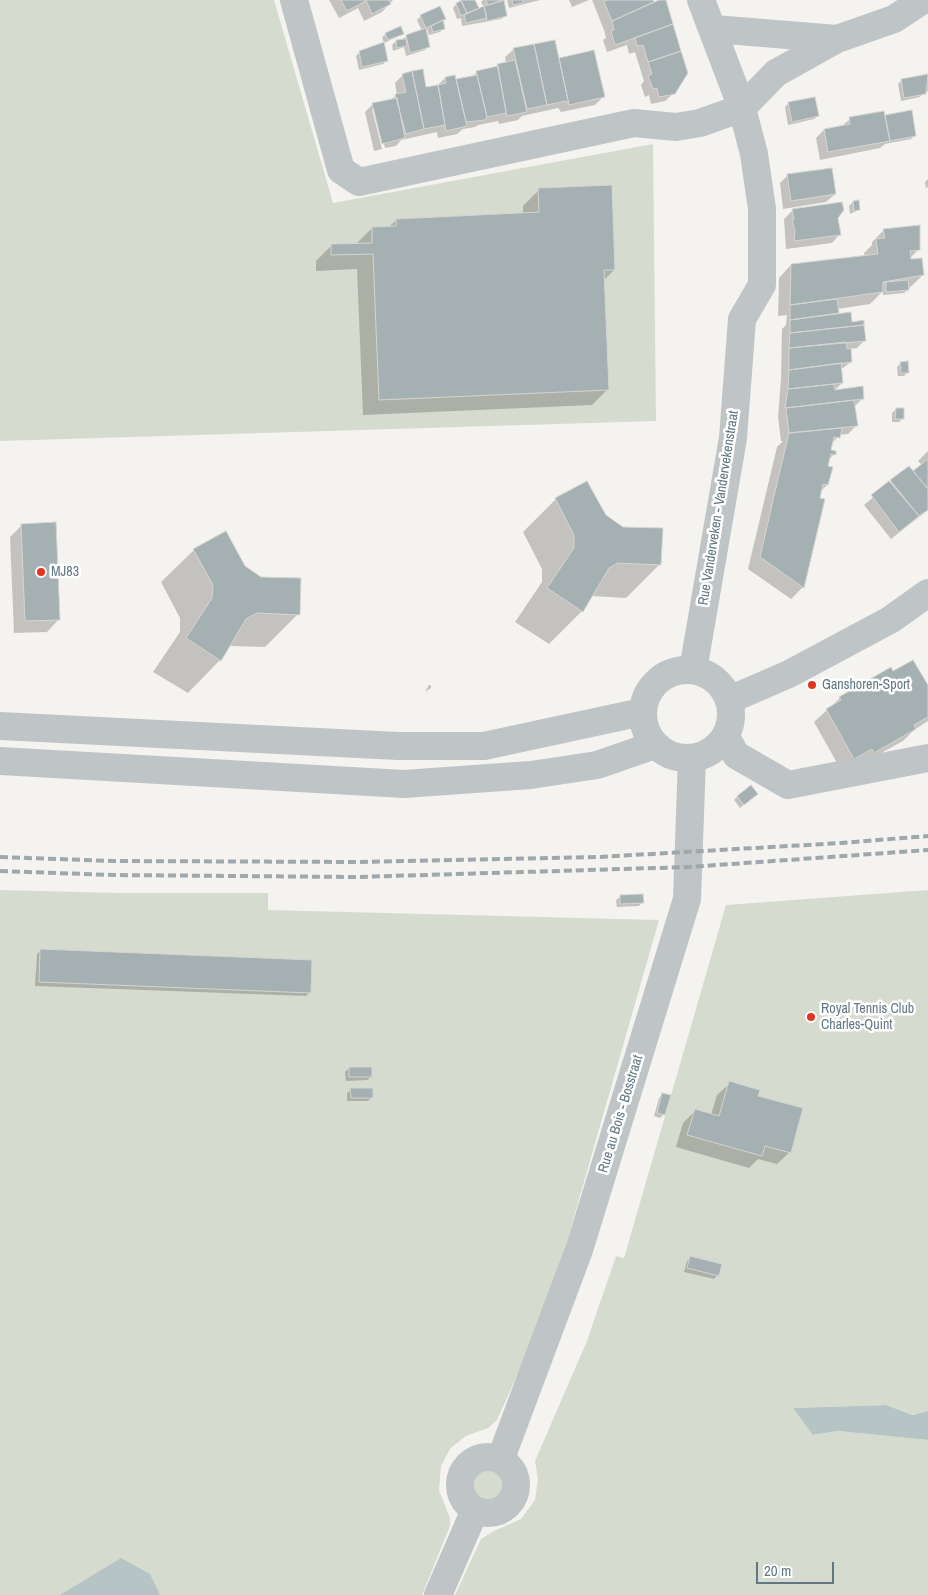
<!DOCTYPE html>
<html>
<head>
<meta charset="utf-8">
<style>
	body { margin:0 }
	#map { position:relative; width:928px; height:1595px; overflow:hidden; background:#f4f3ef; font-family:"Archivo Narrow",sans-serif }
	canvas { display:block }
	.scale { position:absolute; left:756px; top:1562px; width:78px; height:22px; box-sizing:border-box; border:2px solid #627781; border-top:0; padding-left:6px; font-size:15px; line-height:18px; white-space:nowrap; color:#627781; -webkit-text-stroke:4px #fff; paint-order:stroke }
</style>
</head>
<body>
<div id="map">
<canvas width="928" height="1595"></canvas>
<div class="scale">20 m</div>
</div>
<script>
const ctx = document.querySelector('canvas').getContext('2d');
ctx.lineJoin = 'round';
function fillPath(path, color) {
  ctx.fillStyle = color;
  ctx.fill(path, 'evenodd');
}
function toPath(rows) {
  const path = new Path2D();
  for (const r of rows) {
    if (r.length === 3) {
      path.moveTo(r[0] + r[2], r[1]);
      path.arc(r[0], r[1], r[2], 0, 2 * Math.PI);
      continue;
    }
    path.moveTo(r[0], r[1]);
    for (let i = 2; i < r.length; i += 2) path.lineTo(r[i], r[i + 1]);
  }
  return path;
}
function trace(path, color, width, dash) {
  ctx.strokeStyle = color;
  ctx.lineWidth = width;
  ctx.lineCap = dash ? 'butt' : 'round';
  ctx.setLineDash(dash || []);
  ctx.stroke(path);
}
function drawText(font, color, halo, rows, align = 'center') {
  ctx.font = font + ' "Archivo Narrow",sans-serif';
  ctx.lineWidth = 5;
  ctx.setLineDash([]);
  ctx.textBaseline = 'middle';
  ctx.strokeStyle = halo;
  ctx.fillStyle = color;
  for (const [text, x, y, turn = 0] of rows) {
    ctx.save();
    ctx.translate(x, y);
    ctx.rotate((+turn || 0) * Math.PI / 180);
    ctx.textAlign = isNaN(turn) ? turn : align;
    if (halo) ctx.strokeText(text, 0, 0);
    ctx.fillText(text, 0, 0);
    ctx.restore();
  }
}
const green = toPath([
	[0,0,274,0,333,203,653,144,656,421,0,441],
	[0,890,116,893,268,893,268,910,659,920,555,1283,533,1340,497,1420,488,1428,466,1436,457,1443,450,1449,441,1466,439,1490,450,1518,450,1526,422,1595,0,1595],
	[928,890,928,1411,914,1415,886,1405,793,1408,814,1435,838,1431,928,1440,928,1595,455,1595,481,1539,494,1531,521,1519,535,1500,538,1479,535,1461,587,1341,616,1256,624,1258,726,905],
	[489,1483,17]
]);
const water = toPath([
	[886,1405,913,1415,928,1411,928,1440,838,1431,813,1435,793,1408],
	[121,1558,150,1574,160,1595,60,1595]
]);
const shadow = toPath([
	[329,0,393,0,382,12,364,21,358,8,339,18],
	[460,0,474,0,478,10,484,8,481,2,483,0,500,0,505,16,501,19,462,26,461,18,457,19,453,8],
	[507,0,540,0,509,8],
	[569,0,589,0,572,7],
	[592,0,652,0,653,3,665,0,686,73,674,93,665,101,651,104,649,95,645,97,641,85,644,81,635,52,629,54,627,45,607,52,603,40,606,38,604,30],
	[421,16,442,21,444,28,440,32,429,35,427,29,425,30,428,46,425,50,406,56,404,47,393,51,392,45,396,41,422,31,417,20],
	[386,34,403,34,384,43,382,37],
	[514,49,558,60,603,97,595,105,561,112,558,108,522,116,518,120,499,124,498,121,478,125,475,127,463,129,457,134,438,138,437,132,401,140,396,146,385,148,375,109,372,109,382,149,374,151,365,112,373,104,390,100,397,95,395,83,403,75,425,89,437,86,445,78,454,77,455,81,471,78,477,72,506,64,505,57],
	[360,52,387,61,383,64,359,70,356,56],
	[928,76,928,91,924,92,920,97,901,101,898,84,902,80],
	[789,103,818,116,814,119,788,125,785,107],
	[886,117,915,135,911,139,885,144,880,148,820,160,816,138,824,130,842,126,850,119],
	[788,175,835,194,826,202,783,209,780,183],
	[928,179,928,187,926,188,925,182],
	[539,190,614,270,603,281,608,389,592,405,363,415,357,269,316,271,316,261,332,245,356,244,372,228,389,227,396,220,523,214,523,206],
	[853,202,859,210,850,214,849,206],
	[793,210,837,218,840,234,832,243,786,249,784,219],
	[884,230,919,249,910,258,923,275,904,293,883,295,883,291,870,304,837,309,835,315,851,323,865,340,857,348,850,349,851,362,840,370,842,383,833,392,863,398,854,407,857,425,848,434,839,435,831,445,830,451,834,454,828,461,827,485,820,492,818,499,823,500,803,587,791,599,748,569,777,447,783,441,781,441,778,417,781,379,782,329,786,325,787,315,778,316,779,278,791,265,865,257,864,253,872,245,872,242],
	[901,363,908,372,904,376,898,376,897,367],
	[896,409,902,419,899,422,892,422,892,413],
	[928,451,928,510,891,539,864,505,909,467,913,472,922,465,918,461],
	[556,499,605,516,622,528,659,565,626,598,591,596,582,611,549,644,515,622,542,582,542,569,523,532],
	[22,525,59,619,47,632,14,633,10,537],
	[194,550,244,566,298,614,265,647,229,646,220,660,188,693,153,672,180,632,180,618,161,582],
	[893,673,928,688,928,721,914,730,903,741,861,764,841,770,814,722,840,698],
	[429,685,431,685,431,688,425,692],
	[738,796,752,798,740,808,734,800],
	[620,897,642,902,639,906,617,907,616,900],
	[40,951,310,992,306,996,35,986,37,954],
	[349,1068,371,1077,367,1080,346,1081,345,1072],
	[730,1083,757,1097,790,1152,777,1164,758,1159,749,1168,676,1147,683,1123,695,1111,711,1115,717,1095],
	[351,1090,372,1097,368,1101,347,1101,347,1093],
	[663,1094,664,1114,660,1118,654,1116,659,1098],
	[691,1257,718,1275,714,1279,684,1272,687,1261]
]);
const building = toPath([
	[341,0,366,0,366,1,347,11,341,0],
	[366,0,389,0,391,4,372,14,366,0],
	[461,0,475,0,479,8,467,13,461,0],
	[486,0,502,0,502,1,488,5,486,0],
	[504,0,507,16,487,21,484,6,504,0],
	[512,0,523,0,523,3,513,5,512,0],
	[607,0,653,0,654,2,612,21,604,2,607,0],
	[659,0,666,0,673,24,615,45,611,31,614,30,612,21,659,0],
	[461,1,467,13,461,16,456,3,461,1],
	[440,6,446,19,426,28,420,15,440,6],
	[484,6,487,18,466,23,464,15,484,6],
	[443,20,445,29,433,32,431,26,443,20],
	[673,24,681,51,648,62,643,45,637,46,635,38,673,24],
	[401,26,404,34,388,40,385,33,401,26],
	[426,28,430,47,410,53,406,35,426,28],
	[406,39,407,46,397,48,396,40,406,39],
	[555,40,559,58,569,105,566,101,547,105,534,44,555,40],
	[384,42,388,61,362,67,359,51,384,42],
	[534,44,547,105,527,109,513,48,534,44],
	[594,50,605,97,569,105,559,58,594,50],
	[681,51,688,73,675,94,659,97,657,88,653,89,648,76,652,74,648,62,681,51],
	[515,60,527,112,507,116,497,64,515,60],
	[498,66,506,113,487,117,476,71,498,66],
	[423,69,426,87,438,85,445,125,424,129,412,71,423,69],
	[412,71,424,129,406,134,395,94,406,92,402,74,412,71],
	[928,74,926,94,904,98,901,79,928,74],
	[455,75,467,126,446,131,438,85,446,83,445,77,455,75],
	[477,75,487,117,485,120,466,122,456,79,477,75],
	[815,97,819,116,792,122,788,102,815,97],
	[397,98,405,138,382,144,372,103,397,98],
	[912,110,916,136,890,141,885,115,912,110],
	[884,111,890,141,828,152,824,129,850,124,849,117,884,111],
	[832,168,836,194,791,201,787,174,832,168],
	[612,185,615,270,604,270,609,390,379,400,373,254,331,255,331,244,372,243,372,227,396,226,396,219,539,212,538,188,612,185],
	[859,200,860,210,854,211,853,201,859,200],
	[842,202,844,210,838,218,841,235,794,241,795,231,792,220,794,220,792,209,842,202],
	[920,225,920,250,910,251,911,259,922,258,924,275,883,282,883,292,790,305,791,264,878,254,876,239,885,238,883,229,920,225],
	[908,280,909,290,886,292,886,282,908,280],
	[837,299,839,313,790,320,790,305,837,299],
	[851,312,852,322,864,320,864,325,790,333,790,320,851,312],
	[864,325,866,341,789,348,790,333,864,325],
	[846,342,847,349,851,348,852,362,789,370,789,348,846,342],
	[908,361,909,373,901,373,900,362,908,361],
	[841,363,843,383,788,389,789,370,841,363],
	[834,384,835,390,863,386,864,399,785,408,788,389,834,384],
	[854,400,858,426,789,433,786,408,854,400],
	[896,408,904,408,904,419,895,419,896,408],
	[842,428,840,438,834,437,831,450,836,451,836,455,831,454,828,466,833,467,828,485,823,484,820,498,825,499,804,588,760,557,774,496,789,433,842,428],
	[928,459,928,489,913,471,928,459],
	[909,466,928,489,928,510,919,516,890,480,909,466],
	[587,481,606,515,623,527,663,528,661,565,618,563,609,568,583,612,547,588,574,548,574,535,555,498,587,481],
	[889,481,919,516,899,532,871,495,889,481],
	[56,522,60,620,25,621,21,524,56,522],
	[226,531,245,566,261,577,301,578,300,615,257,613,246,619,221,661,186,638,212,598,213,585,193,549,226,531],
	[913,660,928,685,928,717,914,725,916,729,874,753,872,749,854,759,826,709,841,700,839,697,891,667,893,671,913,660],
	[751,785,758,794,744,805,737,796,751,785],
	[643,894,644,903,620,904,620,895,643,894],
	[40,949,312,960,311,993,39,982,40,949],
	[349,1067,372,1067,372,1077,349,1077,349,1067],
	[729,1081,760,1090,758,1096,803,1108,791,1153,765,1146,762,1156,687,1135,695,1109,719,1116,729,1081],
	[350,1088,373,1088,373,1098,351,1098,350,1088],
	[662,1093,671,1095,665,1115,657,1113,662,1093],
	[690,1256,722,1264,719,1276,687,1268,690,1256]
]);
const minor = toPath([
	[294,0,341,170,359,182,634,123,676,127,700,123,742,108,776,73,837,39,894,19,923,0],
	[714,29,837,39],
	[687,714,44],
	[693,670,733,438,742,319,762,285,762,209,754,154,742,108,701,0],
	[729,700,789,674,890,620,928,593],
	[0,726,398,746,484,746,642,712],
	[726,737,736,755,788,785,928,758],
	[0,761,404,784,531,775,597,765,655,745],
	[488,1485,28],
	[501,1458,579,1250,687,899,692,758],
	[438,1595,475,1510]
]);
const rail = toPath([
	[0,857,113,861,357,862,598,857,841,843,928,836],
	[0,871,112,875,358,877,689,867,928,850]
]);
const markers = [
	[41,572,5,"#e4341f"],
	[812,685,5,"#e4341f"],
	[811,1017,5,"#e4341f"]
];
const streetNames = [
	["Rue Vanderveken - Vandervekenstraat",719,508,-81],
	["Rue au Bois - Bosstraat",621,1114,-73]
];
const poiNames = [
	["MJ83",51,572],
	["Ganshoren-Sport",822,685],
	["Royal Tennis Club",821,1009],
	["Charles-Quint",821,1025]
];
fillPath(green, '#d6dbd0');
fillPath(water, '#b6c4c6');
fillPath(shadow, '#0003');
fillPath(building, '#a5b0b3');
trace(building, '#d5d4d2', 1);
trace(minor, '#bfc4c6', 28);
trace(rail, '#9fa7ab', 4, [8, 4]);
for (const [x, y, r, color] of markers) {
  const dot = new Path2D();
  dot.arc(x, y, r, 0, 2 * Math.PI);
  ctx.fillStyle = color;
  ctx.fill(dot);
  trace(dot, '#fff', 2);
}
drawText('14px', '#627781', '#fff', streetNames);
drawText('14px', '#627781', '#fff', poiNames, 'left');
</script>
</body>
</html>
